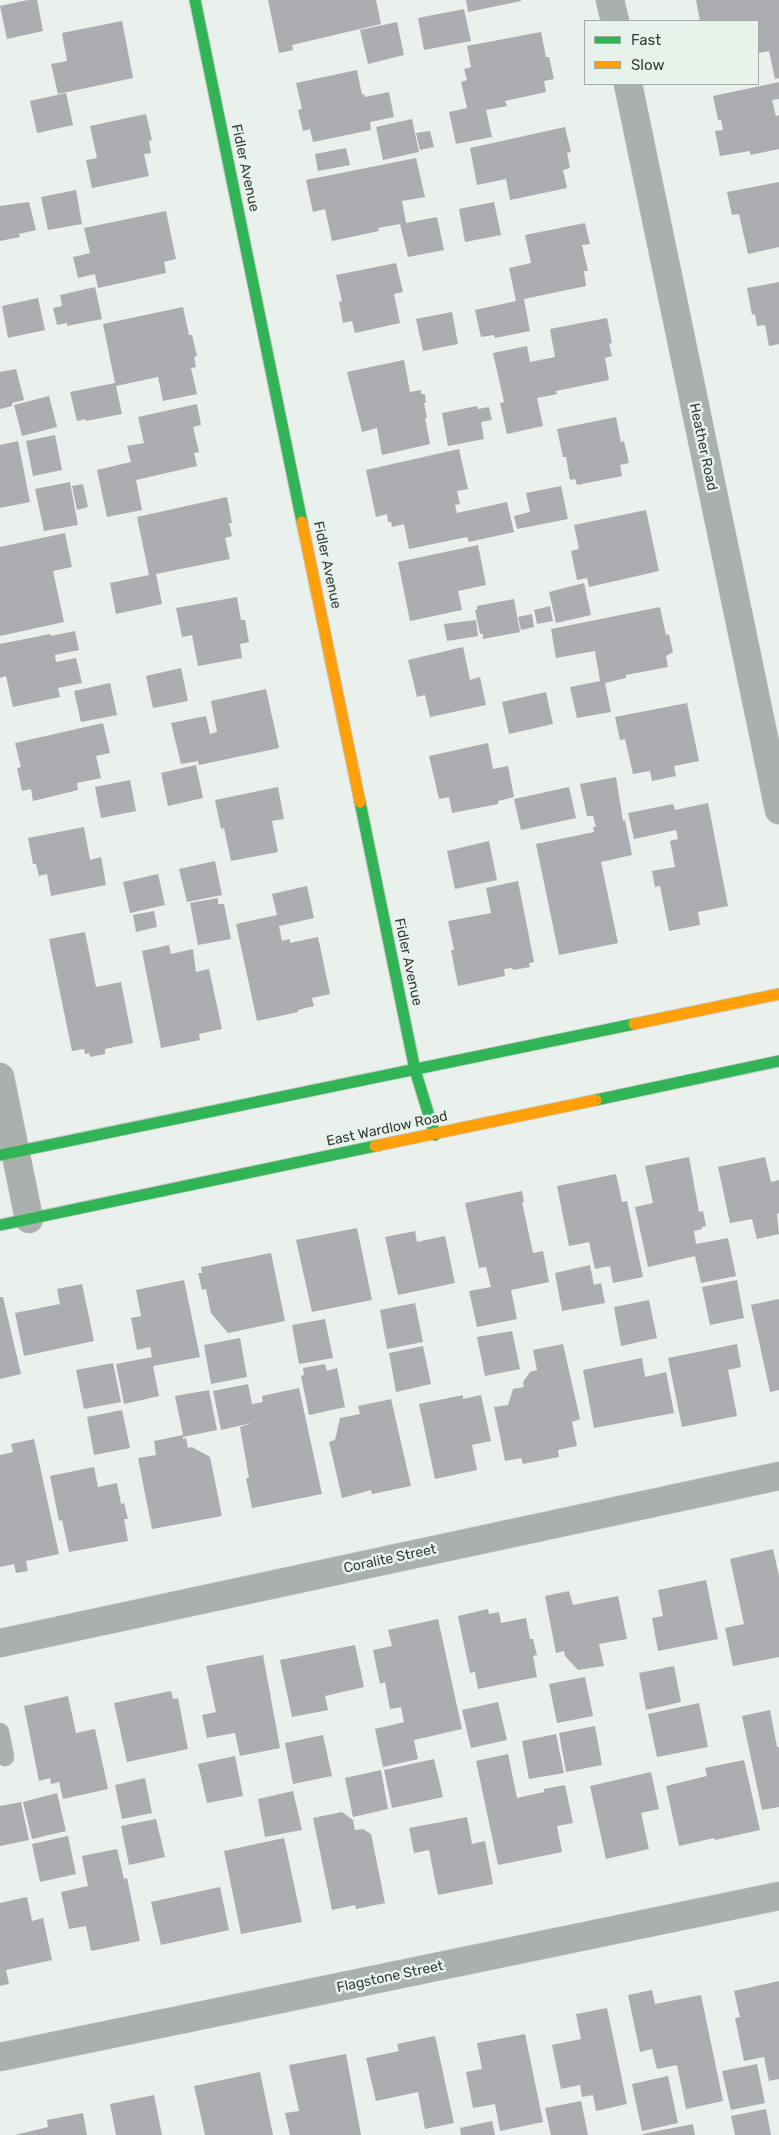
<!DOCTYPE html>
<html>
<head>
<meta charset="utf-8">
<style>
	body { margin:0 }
	#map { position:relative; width:779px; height:2135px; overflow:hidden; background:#eaf0eb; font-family:Rubik,sans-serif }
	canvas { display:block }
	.legend { position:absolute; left:584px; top:20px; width:175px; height:65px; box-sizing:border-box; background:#e7f3ea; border:1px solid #a1aaa3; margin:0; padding:6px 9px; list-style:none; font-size:15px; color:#383c39 }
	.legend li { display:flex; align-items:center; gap:10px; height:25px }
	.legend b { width:25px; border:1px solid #a1aaa3 }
</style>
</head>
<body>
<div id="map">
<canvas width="779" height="2135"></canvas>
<ul class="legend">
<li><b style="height:6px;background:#30b455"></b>Fast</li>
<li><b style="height:6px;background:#ff9f0a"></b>Slow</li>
</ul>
</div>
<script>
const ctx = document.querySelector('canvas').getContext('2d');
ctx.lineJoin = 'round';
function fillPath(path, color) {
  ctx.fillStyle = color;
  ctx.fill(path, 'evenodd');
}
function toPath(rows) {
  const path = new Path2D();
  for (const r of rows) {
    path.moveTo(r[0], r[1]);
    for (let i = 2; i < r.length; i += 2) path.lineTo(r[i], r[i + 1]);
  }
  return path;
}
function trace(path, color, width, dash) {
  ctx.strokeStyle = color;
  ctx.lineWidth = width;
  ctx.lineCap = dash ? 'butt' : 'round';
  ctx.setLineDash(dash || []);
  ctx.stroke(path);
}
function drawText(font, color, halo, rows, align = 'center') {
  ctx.font = font + ' Rubik,sans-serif';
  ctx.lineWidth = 5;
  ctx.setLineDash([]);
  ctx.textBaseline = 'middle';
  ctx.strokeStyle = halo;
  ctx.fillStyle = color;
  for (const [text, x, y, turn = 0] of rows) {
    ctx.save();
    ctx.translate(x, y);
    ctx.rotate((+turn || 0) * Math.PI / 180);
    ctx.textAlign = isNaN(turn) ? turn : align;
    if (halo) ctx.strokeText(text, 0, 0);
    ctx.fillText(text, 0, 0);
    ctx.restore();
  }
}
const building = toPath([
	[28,0,37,0,43,31,7,39,0,6],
	[268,0,376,0,381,24,292,45,293,50,279,53],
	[466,0,521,0,521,1,468,12],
	[696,0,779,0,779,78,775,79,769,51,758,53,758,21,700,21],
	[464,9,471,41,424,50,418,18],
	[122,21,133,78,58,94,51,64,67,61,62,33],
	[397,22,404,55,368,64,360,30],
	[541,32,546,57,549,57,554,79,544,81,546,92,505,101,507,106,486,110,492,137,456,144,449,112,467,108,461,82,467,80,464,69,471,67,467,46],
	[357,70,362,95,364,94,365,97,389,92,394,117,370,122,371,130,313,142,310,129,303,131,298,110,302,109,296,83],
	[779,82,779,99,772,100,776,116,779,115,779,149,750,155,750,151,720,156,715,131,723,130,721,120,718,120,713,96],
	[66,93,73,125,37,133,30,101],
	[146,114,152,140,149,141,151,153,144,154,149,176,92,188,86,160,97,158,90,126],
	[412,119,419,152,383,160,376,127],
	[565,127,571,152,567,153,570,168,563,170,567,188,510,200,506,179,477,185,470,148],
	[430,131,434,147,420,150,416,133],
	[346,148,350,165,318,171,315,154],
	[416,158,425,197,402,201,406,223,437,217,444,250,408,257,400,224,378,228,379,231,332,241,325,209,313,212,306,180],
	[779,182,779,247,748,254,739,214,732,215,727,192],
	[76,190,82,224,48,230,41,197],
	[29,202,36,230,19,234,20,237,0,241,0,206],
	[494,202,501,235,465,242,459,209],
	[166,211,176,259,164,262,166,273,98,288,95,274,78,278,73,257,90,253,84,228],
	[585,223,590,244,582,245,588,271,584,271,586,286,524,299,530,331,495,338,494,335,481,337,475,310,516,301,509,268,531,263,525,235],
	[396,263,403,292,394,294,400,323,355,333,352,321,343,323,339,302,342,301,336,275],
	[779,282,779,344,769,346,765,325,757,326,755,314,752,315,747,288],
	[95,287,102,319,67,326,67,323,57,325,53,308,62,306,60,295],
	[38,298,45,330,8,338,2,306],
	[183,307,189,335,192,335,197,356,194,357,196,367,191,368,197,394,163,401,158,377,116,386,122,414,86,421,86,419,77,421,70,392,115,383,103,324],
	[452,312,458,344,423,351,416,319],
	[607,318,612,343,609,344,612,356,605,358,609,380,556,391,557,394,537,398,543,426,507,434,500,403,504,402,493,353,527,346,530,362,555,357,550,329],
	[404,360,410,392,421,390,421,394,425,394,426,403,424,403,427,418,425,418,430,444,382,455,377,428,362,432,347,372],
	[16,369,24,400,12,403,12,406,0,409,0,372],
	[49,396,57,427,22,436,14,405],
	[197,404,201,425,193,427,199,452,194,453,197,466,136,480,142,510,107,517,97,470,131,462,127,446,144,443,138,417],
	[477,406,478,409,489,407,492,420,481,422,484,439,448,446,442,413],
	[616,417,621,442,624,441,629,463,620,465,622,476,577,485,575,479,570,480,566,457,563,457,557,429],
	[55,435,62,470,33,476,26,441],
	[18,441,30,502,0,508,0,445],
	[459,449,468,489,457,491,460,504,455,505,457,513,507,502,514,532,469,542,467,537,409,549,404,524,392,527,391,522,388,522,387,514,376,517,366,470],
	[70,482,78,525,44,531,35,489],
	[83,484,88,507,77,510,72,486],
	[561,486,568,519,517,529,514,516,530,512,526,493],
	[227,497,232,523,229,523,232,536,225,538,230,559,156,574,162,604,116,614,110,583,149,575,137,517],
	[646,510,659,571,589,587,587,578,577,580,571,551,579,549,574,525],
	[65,533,72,567,53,571,64,622,0,636,0,547],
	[478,545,486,585,458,591,462,610,410,621,398,562],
	[584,583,591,615,556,623,549,592],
	[237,597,241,620,245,620,249,642,240,644,242,658,198,666,192,635,182,637,176,608],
	[514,599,520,632,483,639,483,634,480,634,475,610,477,610,477,606],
	[550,606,553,621,537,624,534,610],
	[660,607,666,635,669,634,673,652,666,656,668,667,626,675,626,678,605,683,611,712,577,718,570,687,600,681,595,651,556,658,551,629],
	[532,614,534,627,521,630,518,617],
	[476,620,478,636,447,641,444,624],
	[75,631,79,650,55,655,56,662,76,658,82,683,58,688,60,697,13,707,6,676,0,678,0,644,50,634,51,636],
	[463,647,470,680,480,677,486,705,430,717,425,695,417,697,408,660],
	[181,668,188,701,153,708,146,676],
	[110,683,117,715,81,722,74,691],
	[266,689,279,748,199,765,198,761,181,764,171,723,206,716,210,734,217,732,211,701],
	[546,692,553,724,509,734,502,702],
	[687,703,699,761,674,766,676,776,652,781,650,771,633,774,625,739,620,740,615,717],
	[103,723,110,753,96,756,101,778,77,783,78,790,33,801,31,789,22,791,17,768,21,767,15,743],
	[488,743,493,769,508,766,514,797,498,801,498,804,452,813,449,797,439,799,429,756],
	[196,765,203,798,168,806,161,773],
	[616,777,623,821,625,820,632,855,601,862,618,943,559,955,536,844,594,832,593,827,596,827,593,816,587,816,580,784],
	[130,780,136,811,101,818,95,787],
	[278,787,284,819,272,821,278,852,231,861,224,828,221,829,215,800],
	[569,787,576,818,521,830,514,799],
	[708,803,728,906,698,912,700,925,669,931,660,886,655,887,652,871,675,867,670,841,678,839,676,830,634,839,628,813,673,804,675,810],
	[84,827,90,860,101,857,106,885,51,896,47,874,39,876,36,864,33,864,28,838],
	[489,841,497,880,455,889,447,851],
	[215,861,222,895,187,902,179,869],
	[158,874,165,905,130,913,123,882],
	[518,881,534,962,529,963,530,967,513,970,512,968,504,969,505,976,458,986,451,950,454,950,448,921,491,913,486,888],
	[307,886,314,918,279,926,282,941,290,939,290,943,318,937,330,994,312,998,314,1006,298,1010,298,1012,257,1021,236,924,277,915,272,894],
	[218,898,218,904,224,904,231,939,198,945,190,903],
	[154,911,157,927,136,932,133,915],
	[85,932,96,987,121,982,133,1043,105,1049,105,1054,90,1057,89,1053,85,1054,84,1049,72,1051,49,939],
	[169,945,171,954,193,949,196,972,209,969,222,1029,199,1034,200,1040,161,1048,142,951],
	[689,1157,699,1212,703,1211,706,1226,702,1227,702,1229,694,1231,696,1244,728,1238,736,1276,701,1283,695,1256,648,1267,635,1207,653,1203,645,1166],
	[765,1157,771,1182,779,1180,779,1213,777,1214,779,1234,757,1239,752,1219,730,1223,718,1167],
	[616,1174,622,1202,627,1201,643,1277,613,1283,610,1266,595,1269,589,1242,569,1246,557,1186],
	[522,1191,524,1202,522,1202,533,1253,543,1251,549,1282,511,1290,517,1319,477,1327,469,1291,491,1287,486,1267,479,1268,465,1203],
	[357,1228,372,1300,312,1312,296,1240],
	[415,1231,417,1242,445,1236,455,1283,398,1295,385,1237],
	[271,1253,285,1321,228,1333,211,1313,206,1289,202,1290,198,1273,202,1273,201,1267],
	[590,1265,594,1285,601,1283,605,1303,562,1311,555,1273],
	[184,1280,200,1357,153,1366,159,1396,124,1404,116,1364,152,1357,150,1347,137,1350,131,1318,141,1316,136,1290],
	[737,1280,744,1318,710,1325,702,1287],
	[82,1284,94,1341,24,1356,15,1313,60,1304,57,1289],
	[0,1297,3,1297,21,1374,0,1379],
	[779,1299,779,1390,770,1392,751,1305],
	[649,1300,657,1338,621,1346,614,1307],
	[415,1303,423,1342,387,1349,380,1310],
	[325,1319,333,1358,299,1364,292,1325],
	[512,1331,520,1369,485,1376,477,1337],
	[240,1338,247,1377,211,1384,204,1345],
	[563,1344,580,1419,572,1422,577,1446,558,1450,559,1457,523,1464,521,1458,505,1461,494,1407,508,1405,513,1389,524,1387,523,1382,530,1372,537,1370,533,1350],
	[737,1344,741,1367,728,1370,737,1416,682,1427,668,1358],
	[423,1346,431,1384,396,1392,389,1353],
	[642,1358,645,1377,666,1372,674,1413,594,1428,583,1370],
	[113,1363,121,1402,84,1409,76,1370],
	[325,1364,327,1371,337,1368,345,1407,309,1415,301,1376,304,1375,303,1368],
	[248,1384,252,1404,263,1402,262,1396,299,1388,322,1494,252,1508,246,1478,249,1478,240,1427,252,1423,221,1430,213,1391],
	[209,1390,217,1430,183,1437,183,1439,186,1438,188,1448,192,1447,210,1457,222,1516,152,1529,138,1458,156,1455,154,1441,183,1435,175,1396],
	[463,1395,463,1399,481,1395,491,1441,472,1445,477,1470,435,1479,419,1404],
	[391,1399,411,1486,372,1494,371,1490,342,1498,329,1442,335,1440,340,1418,360,1414,358,1406],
	[122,1410,130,1448,94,1455,87,1417],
	[34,1439,59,1554,26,1561,28,1571,16,1573,14,1564,0,1567,0,1455,13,1452,11,1444],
	[94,1467,98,1487,117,1483,121,1504,124,1503,128,1519,124,1519,128,1541,69,1552,62,1520,59,1521,50,1476],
	[773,1549,779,1576,779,1657,733,1666,725,1628,744,1624,730,1559],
	[706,1580,718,1639,658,1651,652,1618,663,1616,658,1590],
	[569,1591,573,1605,618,1596,627,1639,599,1644,604,1666,578,1670,565,1656,564,1651,556,1653,545,1596],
	[488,1609,489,1614,499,1612,501,1623,526,1618,530,1639,533,1639,537,1655,533,1656,537,1677,478,1689,475,1672,470,1673,458,1616],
	[438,1619,462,1729,414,1740,418,1759,383,1767,375,1729,404,1722,401,1707,390,1709,385,1682,380,1684,373,1650,392,1646,388,1630],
	[355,1645,364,1687,325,1696,328,1710,292,1717,280,1660],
	[263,1655,280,1748,240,1756,235,1733,207,1738,202,1715,216,1712,206,1666],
	[674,1666,681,1702,646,1710,639,1673],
	[585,1677,593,1716,557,1723,549,1684],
	[171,1691,173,1699,178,1698,188,1749,127,1762,114,1703],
	[68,1696,76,1733,95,1729,108,1789,63,1799,59,1782,51,1784,50,1778,39,1781,24,1706],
	[498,1702,507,1740,471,1748,462,1710],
	[699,1703,708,1747,657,1757,648,1714],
	[770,1710,777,1747,779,1747,779,1807,762,1810,742,1716],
	[595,1726,602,1765,566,1772,559,1733],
	[556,1734,564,1773,529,1779,522,1741],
	[323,1735,332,1776,293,1784,285,1743],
	[508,1754,517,1798,544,1792,544,1789,565,1785,573,1823,557,1826,562,1852,498,1865,476,1761],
	[235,1756,243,1796,207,1803,198,1764],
	[434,1759,443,1797,392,1808,384,1770],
	[744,1760,760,1830,715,1840,714,1838,679,1846,666,1786,707,1776,705,1768],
	[381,1770,388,1809,353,1817,345,1778],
	[651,1772,659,1809,641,1813,649,1849,606,1859,590,1786],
	[145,1778,152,1813,122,1819,115,1785],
	[293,1791,302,1830,265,1837,258,1799],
	[57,1793,66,1831,32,1839,23,1802],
	[21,1802,29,1840,0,1846,0,1806],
	[342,1812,353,1820,355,1830,363,1829,371,1834,385,1903,356,1909,355,1905,332,1910,313,1818],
	[467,1817,472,1844,485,1841,493,1884,438,1895,429,1850,414,1853,409,1828],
	[156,1819,165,1857,129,1865,121,1826],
	[68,1836,76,1874,40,1882,32,1844],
	[284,1838,302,1922,241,1934,224,1851],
	[117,1849,124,1879,127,1878,140,1941,91,1951,86,1926,69,1929,61,1892,88,1886,82,1856],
	[220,1887,229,1930,161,1945,151,1902],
	[27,1897,32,1921,43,1918,52,1960,6,1970,9,1984,0,1986,0,1903],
	[779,1981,779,2079,769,2081,764,2057,744,2061,735,2018,740,2017,734,1991],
	[652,1990,655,2004,701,1995,723,2101,686,2109,677,2065,657,2069,652,2049,640,2052,628,1995],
	[607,2008,627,2104,596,2111,593,2095,582,2097,580,2085,561,2089,552,2045,581,2039,576,2014],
	[525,2034,543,2122,500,2131,495,2104,473,2108,466,2072,482,2069,477,2043],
	[435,2036,454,2123,425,2129,418,2092,376,2101,366,2058,399,2051,397,2044],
	[346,2054,361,2135,290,2135,285,2113,299,2111,289,2065],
	[757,2064,765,2103,731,2110,722,2071],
	[260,2072,273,2135,205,2135,194,2086],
	[668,2076,678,2123,642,2131,632,2084],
	[154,2095,162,2135,116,2135,110,2104],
	[581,2101,588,2135,551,2135,545,2108],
	[766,2109,771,2135,735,2135,731,2116],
	[83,2113,87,2135,15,2135,48,2127,47,2120],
	[492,2121,495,2135,461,2135,460,2128],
	[693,2124,695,2135,643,2135,643,2134]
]);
const lane = toPath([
	[0,1732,5,1757]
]);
const street = toPath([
	[610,0,615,21],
	[628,84,779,810],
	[0,1077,29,1219],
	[0,1643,779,1476],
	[0,2057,779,1896]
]);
const fast = toPath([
	[195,0,302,522],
	[360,802,415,1070,435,1135],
	[596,1100,779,1061],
	[0,1155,634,1024],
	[0,1225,375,1146]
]);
const slow = toPath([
	[302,522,360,802],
	[634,1024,779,994],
	[375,1146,596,1100]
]);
const streetNames = [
	["Fidler Avenue",245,168,78],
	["Heather Road",703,447,78],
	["Fidler Avenue",327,565,78],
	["Fidler Avenue",408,962,78],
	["East Wardlow Road",387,1129,-12],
	["Coralite Street",390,1559,-12],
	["Flagstone Street",390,1977,-12]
];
fillPath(building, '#abadb3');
trace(lane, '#c7cbc8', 19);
trace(street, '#c7cbc8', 29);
trace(fast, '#c7cbc8', 13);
trace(slow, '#c7cbc8', 13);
trace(lane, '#aab0ab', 18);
trace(street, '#aab0ab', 28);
trace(fast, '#30b455', 11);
trace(slow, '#ff9f0a', 11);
drawText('14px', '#383c39', '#e7f3ea', streetNames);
</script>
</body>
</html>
